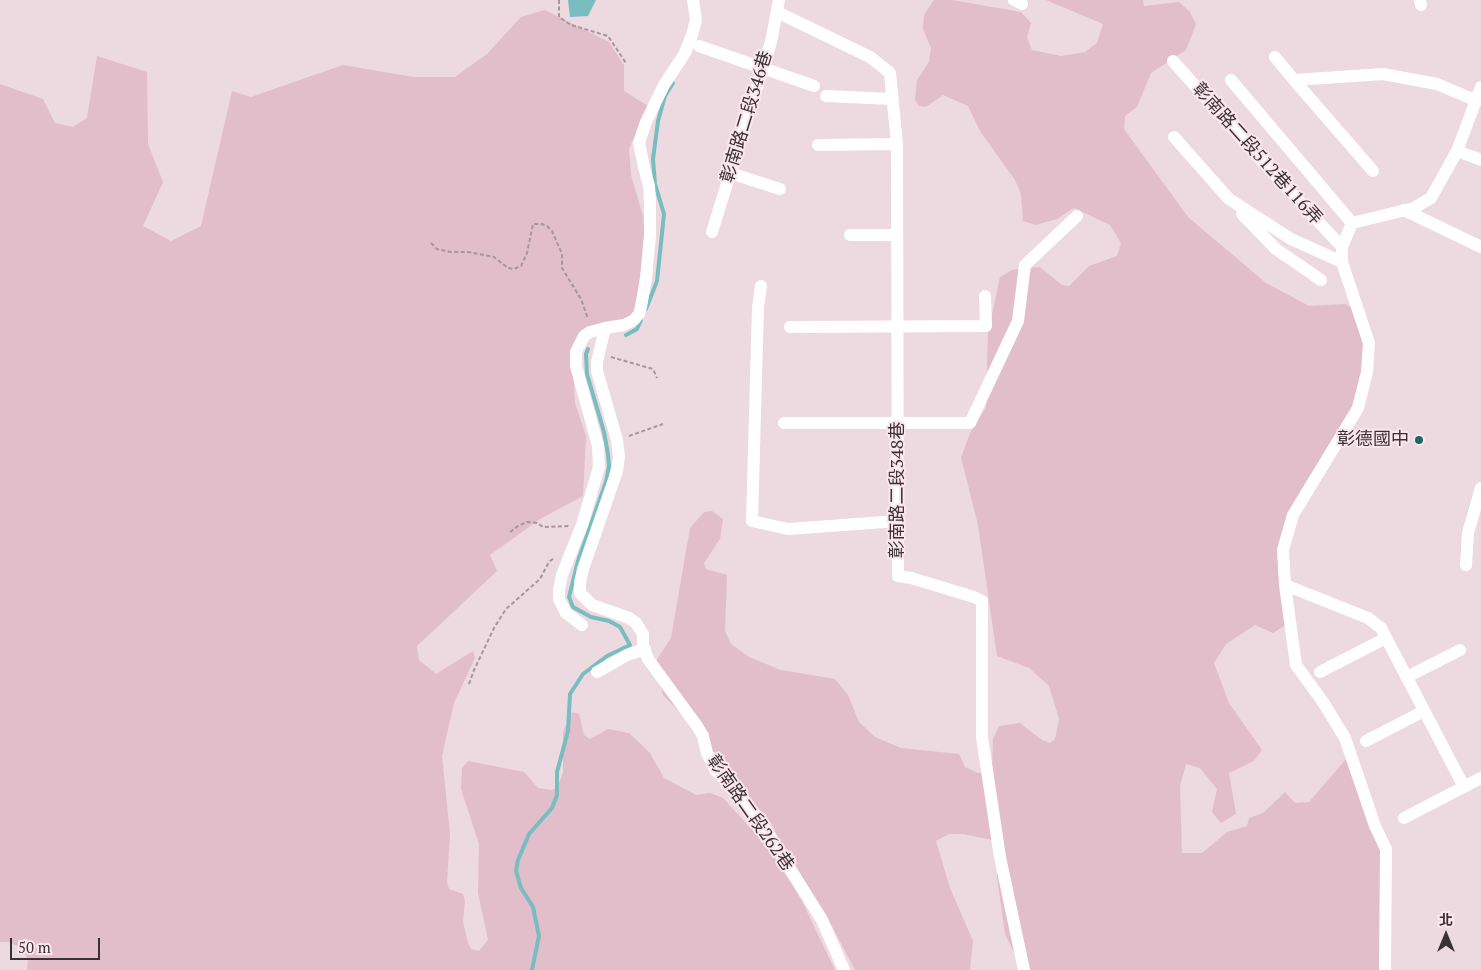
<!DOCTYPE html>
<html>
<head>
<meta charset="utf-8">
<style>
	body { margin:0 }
	#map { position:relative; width:1481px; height:970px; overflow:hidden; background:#edd9e0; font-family:"PT Serif","Noto Sans TC",serif }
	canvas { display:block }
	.north { position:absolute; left:1421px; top:910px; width:50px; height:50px; -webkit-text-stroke:4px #fbe6ed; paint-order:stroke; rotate:0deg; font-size:14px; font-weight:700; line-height:20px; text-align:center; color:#393134 }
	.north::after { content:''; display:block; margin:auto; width:18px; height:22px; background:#393134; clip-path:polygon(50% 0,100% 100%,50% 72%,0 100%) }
	.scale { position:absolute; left:10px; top:938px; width:90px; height:22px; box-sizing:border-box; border:2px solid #393134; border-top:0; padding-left:6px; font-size:15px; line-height:18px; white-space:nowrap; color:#393134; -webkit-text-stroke:4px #fbe6ed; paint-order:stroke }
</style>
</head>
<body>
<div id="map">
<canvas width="1481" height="970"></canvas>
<div class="north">北</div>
<div class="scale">50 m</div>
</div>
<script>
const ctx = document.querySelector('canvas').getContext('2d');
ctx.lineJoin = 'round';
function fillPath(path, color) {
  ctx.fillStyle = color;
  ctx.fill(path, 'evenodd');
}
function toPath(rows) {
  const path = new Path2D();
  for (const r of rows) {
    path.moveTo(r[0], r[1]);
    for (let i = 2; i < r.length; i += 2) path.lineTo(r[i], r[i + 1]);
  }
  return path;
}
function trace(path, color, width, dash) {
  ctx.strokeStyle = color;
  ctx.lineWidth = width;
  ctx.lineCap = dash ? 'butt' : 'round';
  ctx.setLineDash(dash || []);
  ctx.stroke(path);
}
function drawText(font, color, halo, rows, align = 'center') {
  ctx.font = font + ' "PT Serif","Noto Sans TC",serif';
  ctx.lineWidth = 4;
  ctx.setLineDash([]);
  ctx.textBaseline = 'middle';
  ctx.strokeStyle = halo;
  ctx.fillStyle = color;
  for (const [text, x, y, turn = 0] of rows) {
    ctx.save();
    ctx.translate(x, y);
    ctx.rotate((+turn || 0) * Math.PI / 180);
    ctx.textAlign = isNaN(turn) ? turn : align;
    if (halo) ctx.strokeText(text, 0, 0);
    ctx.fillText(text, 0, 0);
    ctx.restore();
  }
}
const green = toPath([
	[934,0,952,0,1021,12,1031,23,1027,37,1032,50,1061,56,1085,52,1097,43,1103,24,1046,0,1143,0,1144,6,1179,2,1190,12,1196,24,1186,50,1151,73,1137,107,1125,116,1124,129,1188,217,1266,283,1309,306,1345,304,1358,311,1365,323,1365,373,1356,407,1298,496,1281,557,1290,622,1273,633,1255,625,1226,644,1214,663,1229,703,1262,750,1254,761,1229,773,1236,814,1221,823,1212,812,1217,789,1200,768,1186,764,1180,786,1182,853,1202,853,1227,832,1247,826,1249,818,1263,813,1285,792,1295,803,1309,802,1347,758,1387,848,1388,970,1023,970,1005,934,997,877,997,841,963,834,949,834,936,841,950,888,973,941,970,970,855,970,825,913,792,867,771,823,753,802,713,772,694,727,663,695,656,661,671,638,690,528,704,512,712,511,723,519,720,539,704,563,706,569,727,575,725,631,731,644,749,657,781,670,835,679,848,695,859,722,875,737,901,748,959,754,965,767,978,773,987,772,992,767,993,739,999,726,1020,723,1042,740,1050,743,1055,739,1059,719,1049,686,1029,668,997,656,978,525,961,457,971,431,986,407,988,333,1000,277,1012,270,1040,267,1062,285,1069,286,1089,266,1117,256,1121,243,1110,225,1074,208,1057,219,1036,225,1023,221,1021,194,1015,180,980,131,968,106,943,95,926,107,919,106,915,100,917,80,929,62,931,48,923,29,924,15],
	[545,10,609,42,624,65,624,91,648,106,629,149,631,175,643,216,646,245,634,319,592,333,573,368,575,403,586,436,583,496,540,519,490,555,497,571,417,646,419,660,436,674,473,651,475,658,454,703,442,756,450,834,447,882,449,889,463,894,465,901,463,922,468,943,471,949,479,951,488,940,478,893,479,844,461,789,462,768,468,761,524,772,538,788,552,790,558,786,563,773,563,732,572,712,579,714,584,735,590,739,608,729,629,733,650,753,664,778,696,795,710,793,723,798,767,846,802,901,835,970,27,970,28,959,21,947,8,942,0,942,0,84,43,99,55,123,73,127,87,118,97,56,147,72,148,144,163,182,143,226,171,241,201,226,232,91,251,97,343,65,413,77,455,77,487,54,521,17]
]);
const water = toPath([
	[568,0,596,0,588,16,570,17]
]);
const stream = toPath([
	[646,309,657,281,664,214,655,184,653,159,658,121,665,96,673,83],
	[626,335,637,329,641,320],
	[532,970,539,936,533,907,521,888,516,871,518,860,529,834,552,808,557,795,557,772,568,731,570,694,583,674,607,656,630,645,620,627,609,621,591,617,573,607,569,597,578,561,606,482,609,466,608,454,604,432,587,374,586,354,588,349]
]);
const path = toPath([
	[559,0,559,17,571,25,608,36,626,63],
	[431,243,437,249,450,252,468,252,494,257,508,268,514,269,521,266,527,253,533,224,542,224,547,226,552,231,562,254,562,268,581,299,588,319],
	[611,357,653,369,657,378],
	[629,436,663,424],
	[510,532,518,526,527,522,537,523,543,527,569,526],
	[469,684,474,670,494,628,506,609,540,579,549,562,554,558]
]);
const minor = toPath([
	[693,0,696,20,692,35,685,53,664,85,646,122,639,143,644,167,649,186,650,201,650,235,646,278,641,307,639,314,634,320,624,325,605,328,597,362,597,371,617,440,619,457,617,471,583,569,580,583,580,593,592,605,629,618,636,623,643,634,643,646,648,659,697,726,703,736,707,753,716,771,741,796,766,830,822,920,844,970],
	[1014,0,1022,4],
	[1420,0,1421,5],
	[777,12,870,57,890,73,897,144,898,576,911,578,974,597,982,601,982,737,1000,857,1024,970],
	[699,46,814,86],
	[1275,57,1294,80],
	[1173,61,1259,158,1342,247],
	[1231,80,1352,223],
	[826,96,891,99],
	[1174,137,1229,199,1291,239,1342,262],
	[818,145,897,144],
	[1457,151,1481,160],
	[1373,171,1294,80,1383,74,1437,84,1477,101],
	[730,173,780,189],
	[1404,210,1481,247],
	[1242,214,1276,249,1321,280],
	[712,232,771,42,779,0],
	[850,235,897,235],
	[761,286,758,308,752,521,788,529,898,521],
	[790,327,986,326,985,296],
	[784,423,970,423,1018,321,1025,265,1077,216],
	[1466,565,1468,533,1481,488],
	[1285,585,1368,618,1381,628,1464,787],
	[582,625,566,613,559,599,559,590,562,575,582,525,599,467,598,446,576,366,576,352,584,336,590,332,605,328],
	[597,672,627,655,645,649],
	[1320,672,1386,638],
	[1407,677,1460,650],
	[1366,741,1424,711],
	[1404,818,1481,778],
	[1385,970,1386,849,1375,826,1345,738,1323,702,1296,665,1285,585,1283,550,1293,515,1358,408,1367,372,1369,343,1342,262,1342,247,1352,223,1414,208,1431,198,1457,151,1481,87]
]);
const markers = [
	[1419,440,5,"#1b686b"]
];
const streetNames = [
	["彰南路二段346巷",747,117,-73],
	["彰南路二段512巷116弄",1257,154,48],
	["彰南路二段348巷",898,490,-90],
	["彰南路二段262巷",750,813,55]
];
const poiNames = [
	["彰德國中",1409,440]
];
fillPath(green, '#e1beca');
fillPath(water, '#78bdc0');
trace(stream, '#78bdc0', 4);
trace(path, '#a6969c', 2, [4, 2.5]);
trace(minor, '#fff', 12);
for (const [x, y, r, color] of markers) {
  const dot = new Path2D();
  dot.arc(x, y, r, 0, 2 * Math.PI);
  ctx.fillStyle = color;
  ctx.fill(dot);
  trace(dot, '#fbe6ed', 2);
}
drawText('18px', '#393134', '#fbe6ed', streetNames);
drawText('18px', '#393134', '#fbe6ed', poiNames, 'right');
</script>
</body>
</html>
